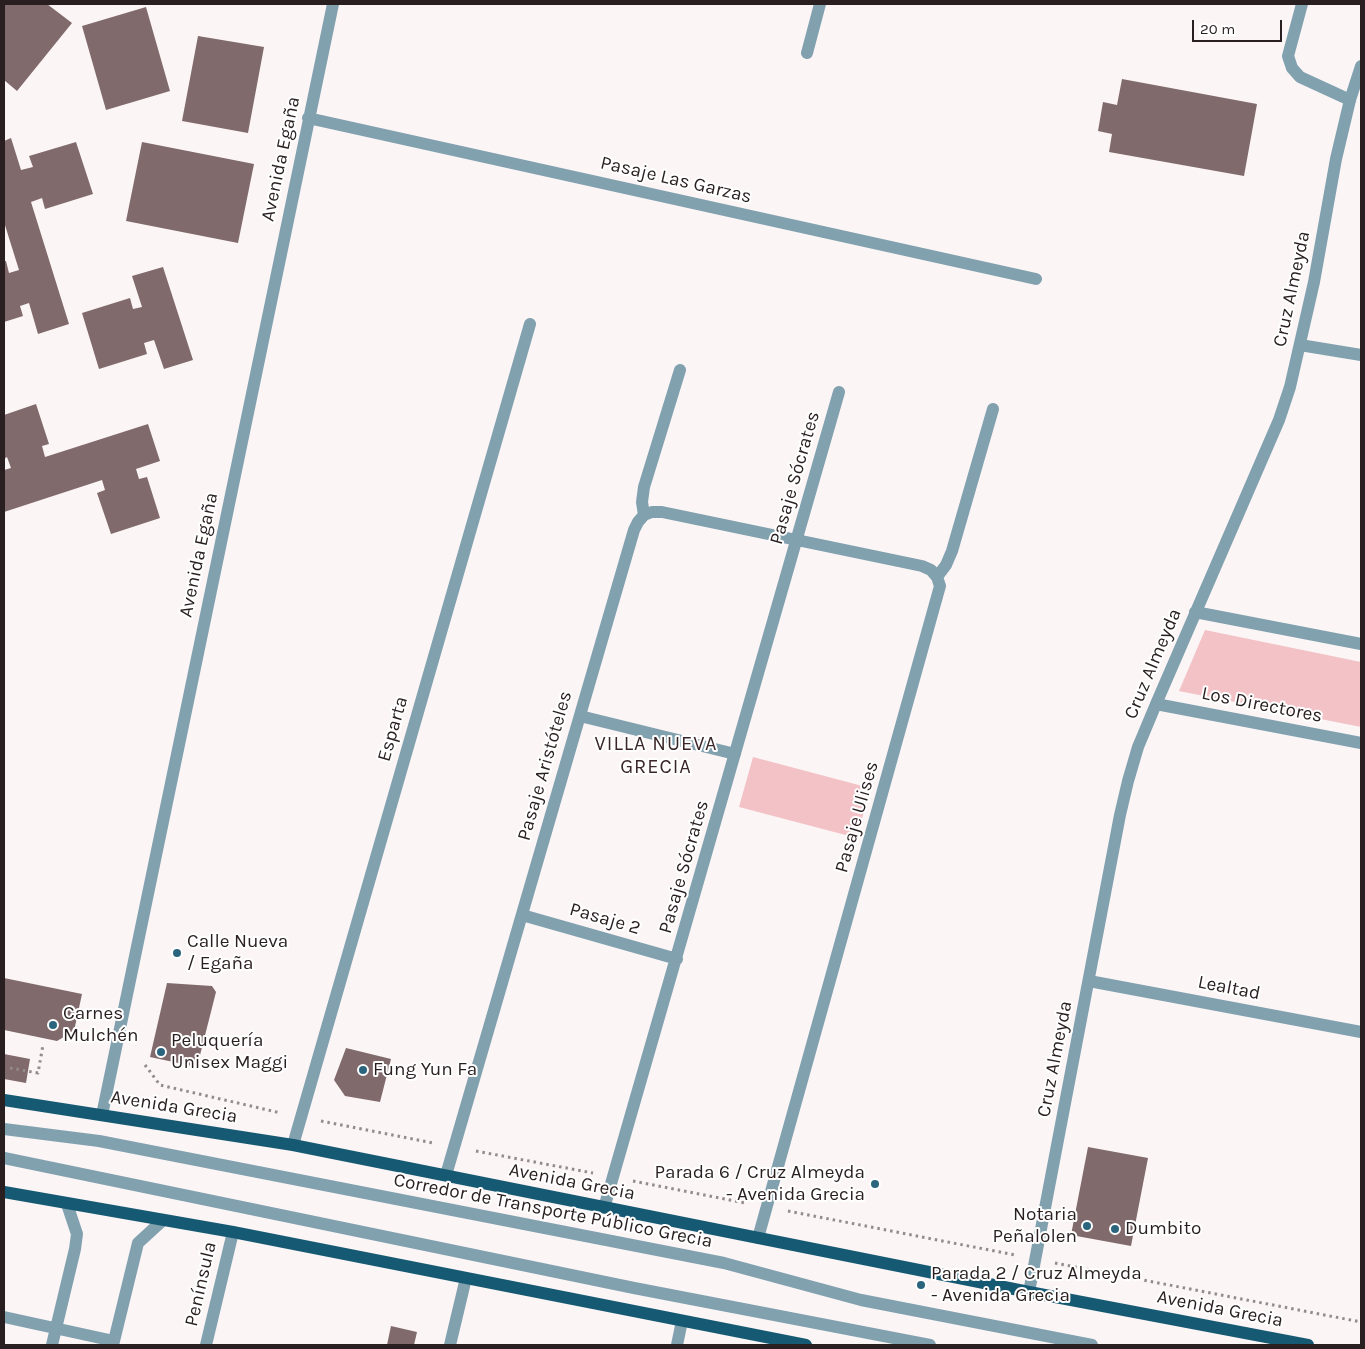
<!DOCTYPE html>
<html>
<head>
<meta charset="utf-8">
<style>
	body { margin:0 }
	#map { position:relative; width:1365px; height:1349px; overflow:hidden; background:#fbf5f6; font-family:Karla,sans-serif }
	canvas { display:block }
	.frame { position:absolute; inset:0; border:5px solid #291f20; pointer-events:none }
	.scale { position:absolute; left:1192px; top:20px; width:90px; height:22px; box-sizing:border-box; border:2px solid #291f20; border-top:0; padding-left:6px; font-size:15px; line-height:18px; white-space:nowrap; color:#291f20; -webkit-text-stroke:4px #fff; paint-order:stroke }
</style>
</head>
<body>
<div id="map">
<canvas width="1365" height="1349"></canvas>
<div class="frame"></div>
<div class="scale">20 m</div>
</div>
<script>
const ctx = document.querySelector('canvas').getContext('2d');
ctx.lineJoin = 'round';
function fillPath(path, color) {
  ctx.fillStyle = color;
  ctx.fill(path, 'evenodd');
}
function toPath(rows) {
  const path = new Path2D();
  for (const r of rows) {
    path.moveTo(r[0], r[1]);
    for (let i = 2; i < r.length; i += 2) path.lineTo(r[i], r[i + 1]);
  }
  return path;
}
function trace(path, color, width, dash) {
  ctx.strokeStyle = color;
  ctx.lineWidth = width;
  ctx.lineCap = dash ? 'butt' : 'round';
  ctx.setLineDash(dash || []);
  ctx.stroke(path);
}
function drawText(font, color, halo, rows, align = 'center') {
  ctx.font = font + ' Karla,sans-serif';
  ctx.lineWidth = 4;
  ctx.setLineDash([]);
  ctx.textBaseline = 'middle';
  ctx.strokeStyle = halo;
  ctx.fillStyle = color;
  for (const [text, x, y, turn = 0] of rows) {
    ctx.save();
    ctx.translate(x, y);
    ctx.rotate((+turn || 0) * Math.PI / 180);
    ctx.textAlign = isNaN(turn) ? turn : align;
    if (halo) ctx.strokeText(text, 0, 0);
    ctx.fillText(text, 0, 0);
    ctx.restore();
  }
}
const green = toPath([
	[1205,630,1361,662,1361,727,1179,691],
	[753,757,870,788,857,838,739,807]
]);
const building = toPath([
	[4,4,47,4,72,23,17,91,4,80],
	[146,7,170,91,106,110,82,26],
	[198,36,264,47,248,133,182,121],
	[1122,79,1257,104,1244,176,1109,152,1112,134,1098,131,1103,102,1117,105],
	[11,138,21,170,33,167,29,156,76,142,93,194,45,209,42,198,31,202,69,324,38,334,29,303,20,306,23,316,4,322,4,261,6,261,9,273,19,270,4,222,4,141],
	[142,142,254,164,238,243,126,221],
	[163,267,193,360,164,369,154,340,144,343,147,354,99,369,82,313,130,298,133,309,142,307,132,276],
	[36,404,49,444,42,446,45,457,148,424,160,461,136,469,139,479,147,477,160,518,111,534,97,493,105,490,102,480,4,512,4,470,11,468,7,457,4,459,4,415],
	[4,978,82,994,74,1031,57,1041,4,1030],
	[167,983,212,986,216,992,197,1067,150,1057],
	[346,1048,391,1059,380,1102,345,1096,334,1080],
	[4,1054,30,1059,26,1083,4,1079],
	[1088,1147,1148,1158,1131,1246,1071,1235],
	[391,1326,417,1332,414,1345,387,1345]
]);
const path = toPath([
	[145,1065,160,1085,281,1113],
	[10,1068,38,1073,43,1045],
	[321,1121,433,1143],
	[476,1151,593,1173],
	[633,1181,745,1203],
	[788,1211,1015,1255],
	[1055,1263,1361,1322]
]);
const lane = toPath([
	[1302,4,1288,56,1292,68,1300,77,1350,100],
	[4,1129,99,1141,724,1263,861,1300,1092,1345],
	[4,1158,634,1288,930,1345],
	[4,1317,114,1341],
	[52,1345,75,1249,77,1234,67,1204],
	[113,1345,138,1243,162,1221]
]);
const street = toPath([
	[807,53,820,4],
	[308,118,1036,279],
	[1300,345,1361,355],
	[644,515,642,502,644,487,680,370],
	[937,577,946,565,952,551,993,409],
	[1195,612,1361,644],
	[1156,704,1361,743],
	[580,716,735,754],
	[522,915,677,959],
	[1089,981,1361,1032],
	[102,1115,333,4],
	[293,1145,530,324],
	[446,1175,634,530,638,522,644,515,652,512,662,512,922,566,931,570,937,577,940,586,758,1238],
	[604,1208,839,392],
	[1029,1292,1120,815,1128,781,1138,747,1156,704,1279,420,1290,387,1314,282,1336,159,1350,100,1361,66],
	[206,1345,233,1232],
	[450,1345,466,1278],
	[677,1345,682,1321]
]);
const primary = toPath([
	[4,1100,293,1145,1029,1292,1308,1345],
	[4,1192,233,1232,806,1345]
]);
const markers = [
	[177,953,5,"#2a657d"],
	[53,1025,5,"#2a657d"],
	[161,1052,5,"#2a657d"],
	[363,1070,5,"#2a657d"],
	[875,1184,5,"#2a657d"],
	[1087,1226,5,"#2a657d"],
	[1115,1229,5,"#2a657d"],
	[921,1285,5,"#2a657d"]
];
const streetNames = [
	["Avenida Egaña",281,159,-78],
	["Pasaje Las Garzas",676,180,13],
	["Cruz Almeyda",1292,289,-78],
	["Pasaje Sócrates",795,478,-74],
	["Avenida Egaña",199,555,-78],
	["Cruz Almeyda",1153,664,-67],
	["Los Directores",1262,705,11],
	["Esparta",393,729,-74],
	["Pasaje Aristóteles",545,766,-74],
	["Pasaje Ulises",857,817,-74],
	["Pasaje Sócrates",684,867,-74],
	["Pasaje 2",605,919,16],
	["Lealtad",1229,988,11],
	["Cruz Almeyda",1055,1059,-79],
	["Avenida Grecia",174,1107,9],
	["Avenida Grecia",572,1182,11],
	["Corredor de Transporte Público Grecia",553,1211,11],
	["Península",201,1284,-77],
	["Avenida Grecia",1220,1309,11]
];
const poiNames = [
	["Calle Nueva",187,942],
	["/ Egaña",187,964],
	["Carnes",63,1014],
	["Mulchén",63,1036],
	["Peluquería",171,1041],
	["Unisex Maggi",171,1063],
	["Fung Yun Fa",373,1070],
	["Parada 6 / Cruz Almeyda",865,1173,"right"],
	["- Avenida Grecia",865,1195,"right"],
	["Notaria",1077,1215,"right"],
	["Peñalolen",1077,1237,"right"],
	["Dumbito",1125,1229],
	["Parada 2 / Cruz Almeyda",931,1274],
	["- Avenida Grecia",931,1296]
];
const neighbourhoodNames = [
	["VILLA NUEVA",656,744],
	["GRECIA",656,767]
];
fillPath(green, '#f3c2c6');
fillPath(building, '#816a6b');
trace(path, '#938b8c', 3, [2.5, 4]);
trace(lane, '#82a1af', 12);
trace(street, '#82a1af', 12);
trace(primary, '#165972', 12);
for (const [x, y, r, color] of markers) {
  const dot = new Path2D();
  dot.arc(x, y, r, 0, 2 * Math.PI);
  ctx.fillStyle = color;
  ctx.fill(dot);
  trace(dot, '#fff', 2);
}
drawText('19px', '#291f20', '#fff', streetNames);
drawText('19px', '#291f20', '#fff', poiNames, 'left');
ctx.letterSpacing = '1px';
drawText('20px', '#3a2628', '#fff', neighbourhoodNames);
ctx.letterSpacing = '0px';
</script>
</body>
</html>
